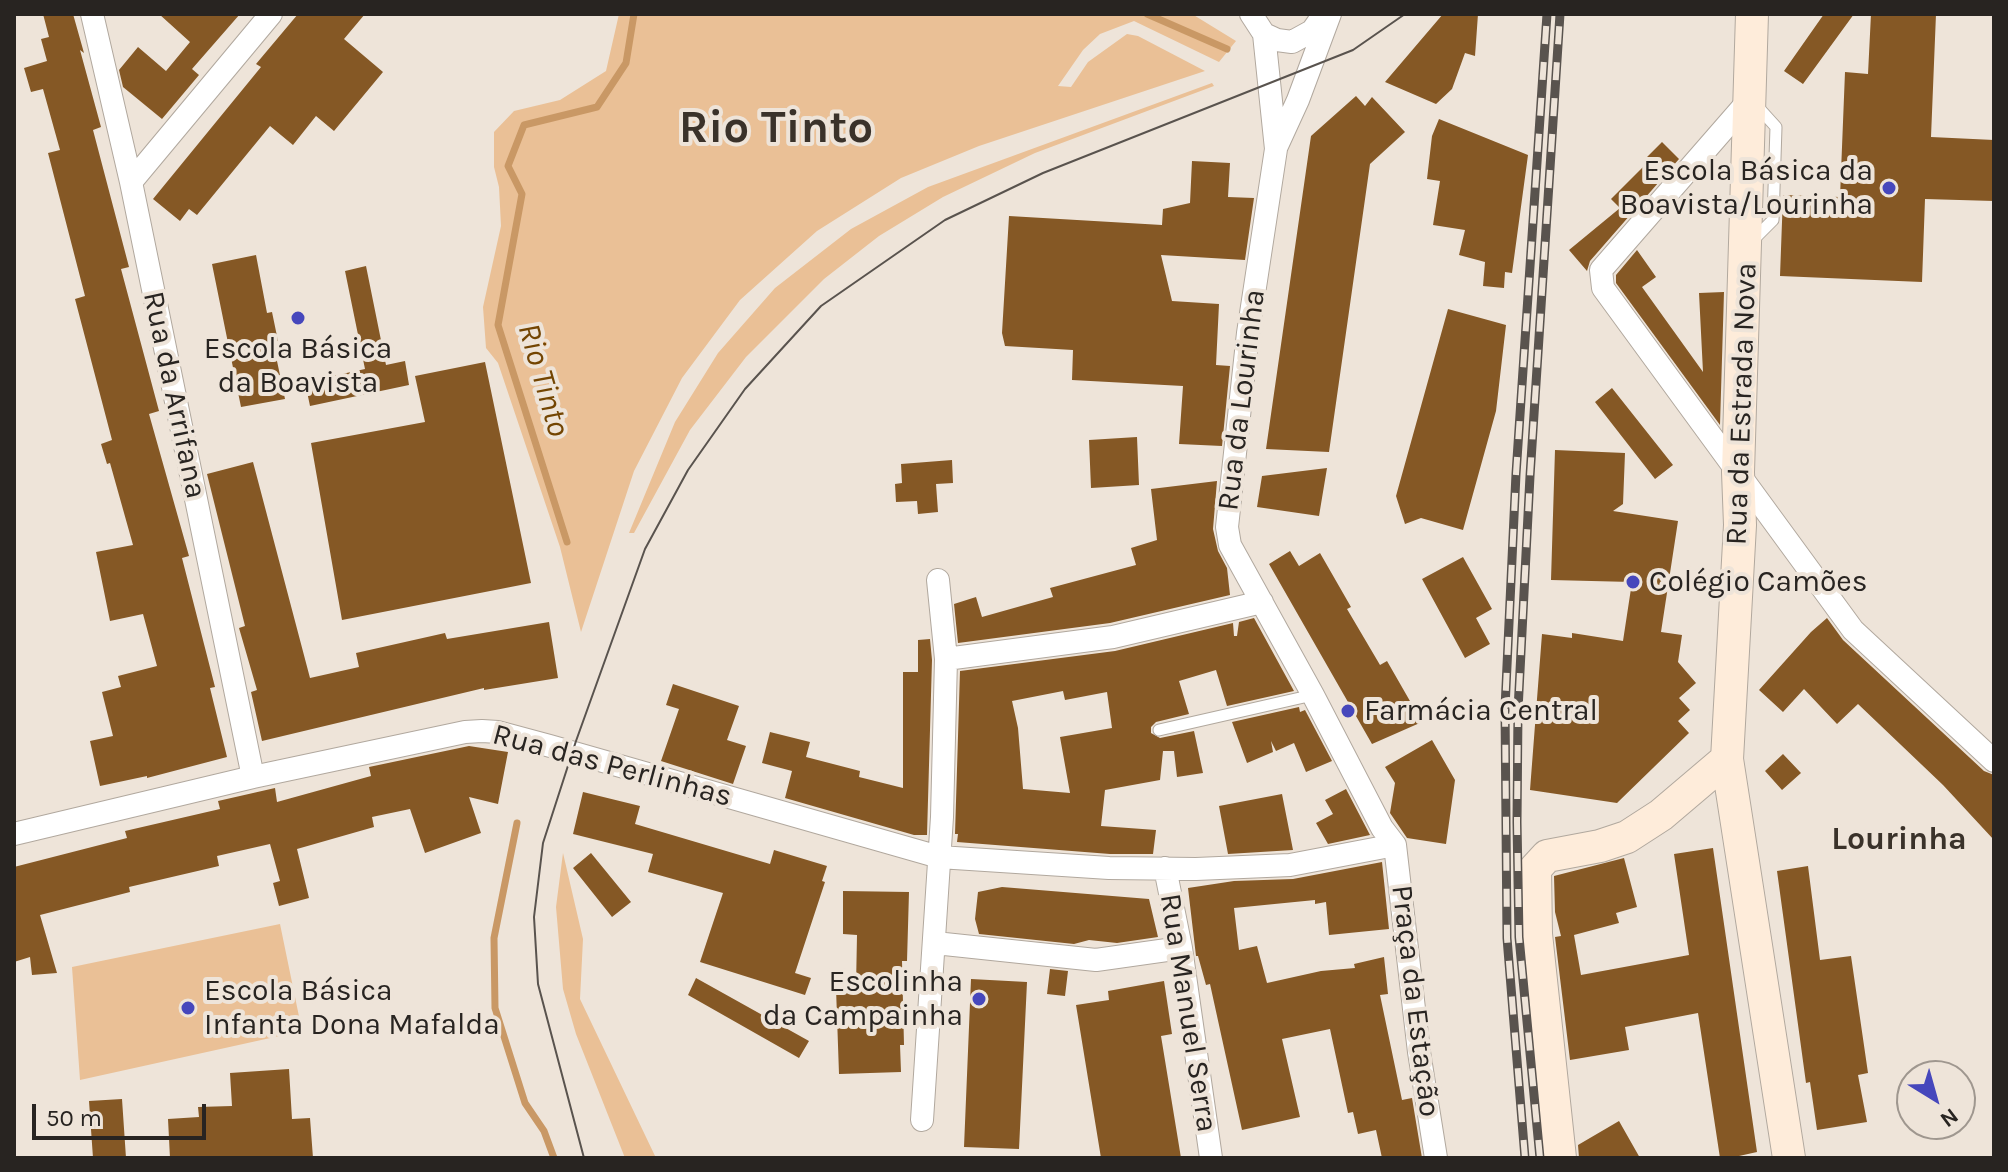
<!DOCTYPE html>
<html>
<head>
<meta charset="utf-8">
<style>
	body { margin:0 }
	#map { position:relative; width:2008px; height:1172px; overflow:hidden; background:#eee4d9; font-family:Karla,sans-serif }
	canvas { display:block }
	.frame { position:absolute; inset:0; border:16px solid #282421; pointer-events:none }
	.north { position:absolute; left:1896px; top:1060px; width:80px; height:80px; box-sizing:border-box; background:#eee4d9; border:2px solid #9f978f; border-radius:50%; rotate:143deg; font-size:22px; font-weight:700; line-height:32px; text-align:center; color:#282421 }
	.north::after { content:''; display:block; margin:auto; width:28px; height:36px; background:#4647bc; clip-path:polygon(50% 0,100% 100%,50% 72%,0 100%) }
	.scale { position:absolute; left:32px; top:1104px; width:174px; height:36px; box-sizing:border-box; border:4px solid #282421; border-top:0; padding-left:10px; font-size:24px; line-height:28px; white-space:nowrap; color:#282421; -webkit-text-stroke:6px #eee4d9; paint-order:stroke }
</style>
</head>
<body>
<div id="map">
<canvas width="2008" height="1172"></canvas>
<div class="frame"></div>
<div class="north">N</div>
<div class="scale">50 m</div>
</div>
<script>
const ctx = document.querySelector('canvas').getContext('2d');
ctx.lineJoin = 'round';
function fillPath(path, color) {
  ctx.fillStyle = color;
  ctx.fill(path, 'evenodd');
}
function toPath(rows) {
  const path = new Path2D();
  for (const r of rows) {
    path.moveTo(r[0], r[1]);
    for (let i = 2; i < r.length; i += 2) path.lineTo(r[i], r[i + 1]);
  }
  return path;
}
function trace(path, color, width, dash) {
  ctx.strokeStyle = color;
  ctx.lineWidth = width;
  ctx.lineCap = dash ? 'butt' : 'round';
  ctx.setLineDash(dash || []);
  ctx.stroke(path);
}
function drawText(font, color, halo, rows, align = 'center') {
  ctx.font = font + ' Karla,sans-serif';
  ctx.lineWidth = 8;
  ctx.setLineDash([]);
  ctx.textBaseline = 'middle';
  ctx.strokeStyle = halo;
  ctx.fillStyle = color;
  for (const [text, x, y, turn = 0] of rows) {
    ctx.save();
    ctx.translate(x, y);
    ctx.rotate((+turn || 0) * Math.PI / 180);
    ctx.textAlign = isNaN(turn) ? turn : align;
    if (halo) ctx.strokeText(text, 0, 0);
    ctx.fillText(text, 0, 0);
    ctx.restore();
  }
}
const green = toPath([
	[619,14,1192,14,1236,41,1219,62,1134,21,1100,34,1083,50,1058,86,1071,87,1088,62,1127,34,1138,36,1205,71,979,146,901,178,817,231,740,300,682,378,634,471,581,632,560,547,498,363,486,348,483,307,501,226,499,187,494,167,494,132,514,111,560,100,606,71],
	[1212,83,1214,86,1035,153,943,197,879,236,824,279,746,357,690,430,634,533,629,533,675,422,718,353,775,288,851,229,928,187],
	[563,853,583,939,580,999,656,1158,625,1158,576,1034,563,989,556,907],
	[280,924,302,1031,80,1080,72,967]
]);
const stream = toPath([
	[1147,14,1227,49],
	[567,542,498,325,522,194,508,166,524,125,597,107,626,63,634,14],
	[517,823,494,938,495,1008,525,1103,544,1131,554,1158]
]);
const building = toPath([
	[43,14,73,14,84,53,80,50,101,127,93,130,129,267,121,269,159,411,149,414,189,556,182,558,215,687,210,688,227,757,147,778,147,776,100,786,90,741,113,736,102,692,121,687,118,676,157,666,143,614,110,621,96,552,133,545,110,463,107,464,101,444,112,440,75,299,85,296,48,153,60,150,43,89,31,92,24,68,47,61,41,39,49,37],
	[159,14,240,14,192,69,199,75,162,119,123,87,119,70,138,47,166,71,190,42],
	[298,14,365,14,344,39,383,72,334,131,316,116,293,145,270,126,197,215,189,209,180,221,153,199,261,67,256,64],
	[1443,14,1478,14,1475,56,1465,53,1452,89,1436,104,1385,82],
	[1824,14,1854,14,1803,84,1784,71],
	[1871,14,1936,14,1931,137,1994,140,1994,201,1925,199,1922,282,1780,276,1783,195,1840,197,1845,72,1868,74],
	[1356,96,1365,106,1372,97,1405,132,1370,164,1329,452,1266,449,1311,136],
	[1439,119,1528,155,1512,273,1505,272,1504,288,1483,286,1485,262,1459,255,1465,230,1433,225,1440,181,1427,179,1432,136],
	[1662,142,1679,159,1590,261,1587,271,1569,250,1620,208,1611,199,1650,160,1647,157],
	[1192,161,1230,163,1228,197,1254,198,1245,260,1161,255,1172,301,1219,304,1216,365,1230,366,1222,446,1179,444,1183,386,1072,380,1073,350,1005,346,1002,333,1009,216,1162,225,1163,209,1190,203],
	[1637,250,1656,277,1642,287,1703,372,1699,293,1724,292,1720,425,1616,283,1616,275],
	[256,255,267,313,272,312,278,341,273,342,285,399,241,407,212,264],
	[366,266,386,365,405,361,409,385,310,406,305,382,365,369,345,271],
	[1448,309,1506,325,1496,411,1463,530,1421,518,1405,524,1396,496],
	[485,362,531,583,342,620,311,443,425,422,415,376],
	[1612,388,1673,465,1655,479,1595,402],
	[1137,437,1139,485,1091,488,1089,440],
	[1555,450,1625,453,1623,504,1613,511,1678,521,1661,632,1682,635,1678,662,1696,683,1679,698,1690,710,1678,721,1689,733,1617,803,1530,790,1542,634,1572,638,1572,633,1623,641,1632,582,1551,580],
	[952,460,953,483,936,484,938,512,918,514,917,501,896,502,895,484,902,483,901,464],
	[253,462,310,678,359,667,356,653,445,633,447,639,549,622,558,678,484,690,484,688,262,741,251,692,257,690,239,628,245,626,207,474],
	[1327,468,1319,516,1257,507,1262,476],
	[1217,481,1213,529,1218,551,1227,568,1230,595,1110,623,958,643,954,604,976,597,982,617,1053,597,1050,588,1136,565,1131,548,1157,540,1151,489],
	[1290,551,1299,566,1320,553,1351,607,1347,609,1380,665,1387,661,1422,722,1372,744,1269,564],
	[1463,557,1492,609,1476,618,1490,644,1465,658,1422,579],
	[1254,618,1294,691,1227,706,1216,670,1179,681,1189,714,1156,722,1151,727,1151,733,1160,738,1194,731,1203,773,1177,777,1174,751,1163,751,1160,780,1105,790,1101,826,1156,830,1153,854,1110,854,957,842,958,834,955,834,960,671,1115,651,1233,623,1234,636,1237,636,1239,622],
	[1063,691,1065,700,1107,692,1112,728,1060,737,1070,793,1023,789,1018,728,1012,701],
	[1827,618,1843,640,1984,771,1994,775,1994,840,1943,785,1858,704,1837,724,1804,689,1783,712,1759,690,1811,632],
	[930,639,932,660,927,835,914,835,785,798,792,771,762,763,770,732,810,742,806,757,860,771,859,777,903,788,903,672,918,672,918,640],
	[673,684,739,706,727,740,746,746,733,784,661,761,679,709,666,705],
	[1299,707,1300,712,1305,710,1332,761,1306,772,1294,743,1276,751,1271,741,1273,752,1247,763,1232,722],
	[1432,740,1455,780,1446,844,1407,838,1390,813,1395,783,1385,767],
	[469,746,508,752,498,804,469,797,481,833,425,853,410,809,372,817,374,827,297,849,309,898,279,906,273,883,280,881,270,844,217,856,219,866,129,887,130,892,40,915,57,973,32,975,30,957,14,962,14,867,127,838,125,831,220,809,218,801,275,788,277,802,371,776,369,767],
	[1783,754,1801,773,1782,790,1765,771],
	[1346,789,1370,835,1328,844,1316,823,1333,814,1325,800],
	[583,792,640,806,635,824,770,864,774,850,827,866,822,881,825,882,795,973,811,978,805,995,700,962,723,893,648,872,653,854,573,834],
	[1282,794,1293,850,1228,854,1219,806],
	[1713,848,1757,1152,1730,1158,1720,1158,1698,1013,1625,1027,1629,1050,1570,1060,1555,937,1561,936,1555,912,1554,876,1624,858,1637,907,1616,913,1619,923,1574,935,1581,975,1689,955,1674,854],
	[591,853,631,902,612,917,573,868],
	[1382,862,1389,929,1329,935,1326,902,1315,904,1315,900,1234,908,1239,950,1257,946,1267,983,1321,971,1355,968,1354,964,1384,957,1388,994,1380,995,1402,1100,1412,1098,1422,1158,1382,1158,1376,1130,1358,1134,1353,1112,1348,1113,1330,1029,1282,1039,1300,1117,1242,1130,1210,984,1206,985,1198,956,1196,956,1188,888,1234,881,1293,879],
	[1808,866,1820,960,1851,956,1868,1073,1858,1075,1867,1122,1817,1130,1810,1082,1806,1083,1777,871],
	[1002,887,1149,899,1158,937,1117,943,1089,940,1074,944,979,934,975,919,978,892],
	[843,891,909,892,907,961,902,961,904,1045,900,1045,901,1072,839,1074,836,988,856,987,857,935,843,934],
	[1050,969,1068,971,1065,996,1047,994],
	[696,978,809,1041,799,1058,688,995],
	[971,979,1027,982,1019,1149,964,1147],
	[1164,981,1172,1034,1161,1036,1181,1158,1101,1158,1076,1005,1109,1000,1108,991],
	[289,1069,292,1119,310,1118,313,1158,170,1158,168,1119,199,1117,198,1107,232,1106,230,1073],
	[122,1099,126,1158,93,1158,89,1101],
	[1619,1121,1640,1158,1579,1158,1578,1145]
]);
const lane = toPath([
	[1752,241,1773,220,1776,127,1757,106],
	[1159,730,1313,695]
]);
const street = toPath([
	[92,14,131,182,253,777],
	[1251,14,1264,34,1276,149,1248,333,1227,527,1230,545,1313,695,1382,828,1395,845],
	[1264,34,1277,40,1292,42,1312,31,1324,14],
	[1750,99,1601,270,1603,288,1853,630,1994,761],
	[1276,148,1298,100,1330,14],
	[131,182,271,14],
	[946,659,1113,637,1262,602],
	[14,834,253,777,465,732,482,731,498,732,550,746,939,857,1109,868,1196,869,1290,865,1395,845],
	[1395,845,1419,1052,1436,1158],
	[1165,868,1181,948,1211,1158],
	[935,943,1096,960,1181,948],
	[922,1120,942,817,946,659,938,580]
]);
const secondary = toPath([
	[1752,14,1738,472,1740,525,1727,759,1789,1158],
	[1560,1158,1536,934,1535,869,1547,856,1600,846,1627,837,1661,815,1727,759]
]);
const tram = toPath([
	[584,1158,538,984,534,917,543,843,576,741,645,549,688,470,745,389,821,306,945,220,1043,173,1353,50,1405,14]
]);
const rail = toPath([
	[1525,1158,1507,938,1505,708,1516,474,1547,14],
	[1540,1158,1519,937,1517,822,1518,710,1530,476,1560,14]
]);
const markers = [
	[1889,188,8,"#4647bc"],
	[298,318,8,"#4647bc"],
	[1633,582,8,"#4647bc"],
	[1348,711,8,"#4647bc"],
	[979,999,8,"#4647bc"],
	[188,1008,8,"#4647bc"]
];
const poiNames = [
	["Escola Básica da",1873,171,"right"],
	["Boavista/Lourinha",1873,205,"right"],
	["Escola Básica",298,349,"center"],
	["da Boavista",298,383,"center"],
	["Colégio Camões",1649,582],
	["Farmácia Central",1364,711],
	["Escolinha",963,982,"right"],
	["da Campainha",963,1016,"right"],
	["Escola Básica",204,991],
	["Infanta Dona Mafalda",204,1025]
];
const streetNames = [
	["Rua da Arrifana",174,395,78],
	["Rua da Lourinha",1242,400,-83],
	["Rua da Estrada Nova",1742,404,-88],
	["Rua das Perlinhas",612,766,15],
	["Praça da Estação",1415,1001,83],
	["Rua Manuel Serra",1188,1013,81]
];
const waterNames = [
	["Rio Tinto",543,380,74]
];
const neighbourhoodNames = [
	["Lourinha",1899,840]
];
const townNames = [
	["Rio Tinto",776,129]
];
fillPath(green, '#eac096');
trace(stream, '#c99865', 7);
fillPath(building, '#855825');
trace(lane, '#b1a89e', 13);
trace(street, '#b1a89e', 24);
trace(secondary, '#b1a89e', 34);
trace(lane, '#fff', 11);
trace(street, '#fff', 22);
trace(secondary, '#feecda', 32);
trace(tram, '#59534e', 2);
trace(rail, '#59534e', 9);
trace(rail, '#eee4d9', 6, [18]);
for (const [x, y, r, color] of markers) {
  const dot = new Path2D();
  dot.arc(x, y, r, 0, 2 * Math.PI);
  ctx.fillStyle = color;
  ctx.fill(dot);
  trace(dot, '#eee4d9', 3);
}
drawText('30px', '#282421', '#eee4d9', poiNames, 'left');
drawText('30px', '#282421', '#eee4d9', streetNames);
drawText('italic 32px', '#734502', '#eee4d9', waterNames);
drawText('bold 32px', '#3a322a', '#eee4d9', neighbourhoodNames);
drawText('bold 46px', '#3a322a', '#eee4d9', townNames);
</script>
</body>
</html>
